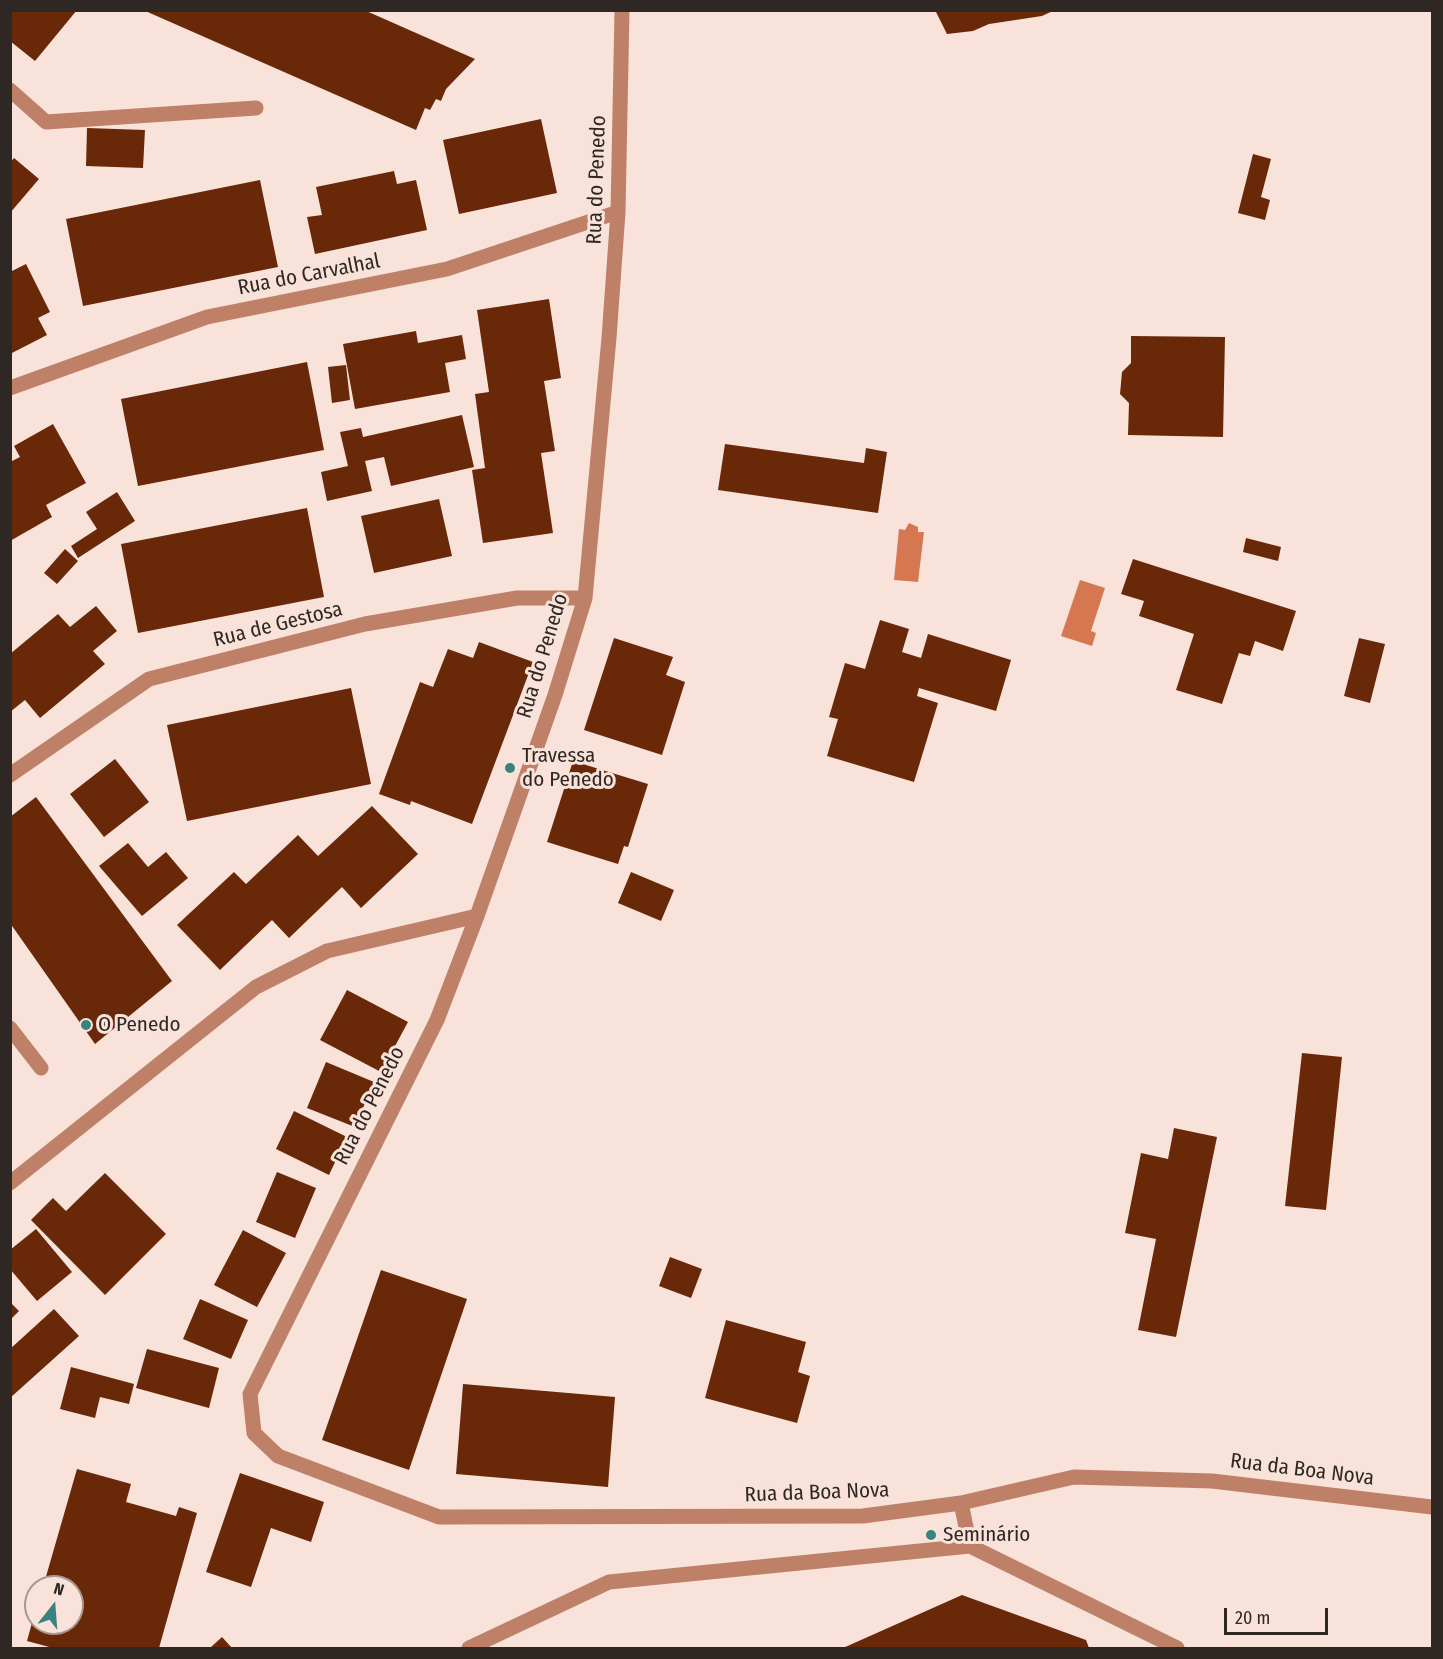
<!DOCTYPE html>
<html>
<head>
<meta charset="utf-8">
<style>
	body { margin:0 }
	#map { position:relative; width:1443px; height:1659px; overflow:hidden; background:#f9e2d9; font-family:"Fira Sans Condensed",sans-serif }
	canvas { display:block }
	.frame { position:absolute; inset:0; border:12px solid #2f2723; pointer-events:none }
	.north { position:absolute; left:24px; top:1575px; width:60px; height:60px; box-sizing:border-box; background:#f9e2d9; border:2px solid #a89790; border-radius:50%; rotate:17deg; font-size:16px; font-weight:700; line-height:24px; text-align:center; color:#2f2723 }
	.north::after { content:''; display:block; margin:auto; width:21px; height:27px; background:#3a8280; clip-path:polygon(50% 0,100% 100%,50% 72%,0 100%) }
	.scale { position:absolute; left:1224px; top:1608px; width:104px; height:27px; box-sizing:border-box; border:3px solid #2f2723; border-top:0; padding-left:8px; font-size:18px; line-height:21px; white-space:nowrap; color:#2f2723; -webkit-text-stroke:4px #f9e2d9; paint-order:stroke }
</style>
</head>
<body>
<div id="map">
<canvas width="1443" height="1659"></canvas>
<div class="frame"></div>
<div class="north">N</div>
<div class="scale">20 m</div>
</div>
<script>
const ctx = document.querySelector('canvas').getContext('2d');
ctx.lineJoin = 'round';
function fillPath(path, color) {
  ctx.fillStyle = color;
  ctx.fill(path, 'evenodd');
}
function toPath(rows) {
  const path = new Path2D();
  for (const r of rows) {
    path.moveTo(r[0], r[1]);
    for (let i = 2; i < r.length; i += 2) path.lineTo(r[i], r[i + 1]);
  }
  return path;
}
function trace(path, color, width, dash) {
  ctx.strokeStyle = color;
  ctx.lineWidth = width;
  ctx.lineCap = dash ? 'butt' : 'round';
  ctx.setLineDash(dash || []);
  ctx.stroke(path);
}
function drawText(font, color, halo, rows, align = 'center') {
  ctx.font = font + ' "Fira Sans Condensed",sans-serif';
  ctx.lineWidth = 6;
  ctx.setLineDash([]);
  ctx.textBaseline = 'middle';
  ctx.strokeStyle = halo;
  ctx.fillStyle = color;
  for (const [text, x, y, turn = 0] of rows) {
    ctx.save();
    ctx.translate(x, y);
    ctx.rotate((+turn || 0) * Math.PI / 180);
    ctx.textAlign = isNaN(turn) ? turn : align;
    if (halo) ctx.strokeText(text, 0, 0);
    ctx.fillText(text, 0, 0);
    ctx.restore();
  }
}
const water = toPath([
	[909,523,918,527,918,532,924,532,918,582,894,580,899,529,905,530],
	[1080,580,1105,588,1091,631,1096,633,1092,646,1061,636]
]);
const building = toPath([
	[10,10,77,10,35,61,10,41],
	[143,10,364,10,475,59,446,89,441,101,436,99,430,110,425,108,416,130],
	[935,10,1055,10,1042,16,989,24,973,31,947,34],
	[541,119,557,193,459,214,443,140],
	[87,128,145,130,143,168,86,166],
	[1253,154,1271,159,1261,197,1270,200,1265,220,1238,213],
	[14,158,39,179,10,213,10,163],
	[394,171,397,184,416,180,427,230,315,254,307,217,322,215,316,187],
	[260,180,278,267,83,306,66,219],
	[26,264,50,312,38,318,47,335,10,354,10,272],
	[549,299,561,378,544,381,555,451,541,453,553,533,483,543,472,470,485,468,475,394,489,392,477,310],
	[416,331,418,343,462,335,466,359,445,363,450,392,355,409,343,344],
	[1131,336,1225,337,1223,437,1128,435,1129,403,1120,394,1122,372,1131,363],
	[307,362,324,450,138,486,121,399],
	[346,365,350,400,332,403,328,367],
	[462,415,474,467,391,486,384,457,365,461,372,491,327,501,321,472,348,466,340,432,361,428,363,437],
	[53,424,86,483,46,505,52,517,10,541,10,462,20,457,14,446],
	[725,444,864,463,866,448,887,452,878,513,718,490],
	[117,492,135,521,78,558,71,546,97,529,86,512],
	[439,499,452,556,374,573,361,516],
	[307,508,324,597,138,633,121,544],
	[1246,538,1281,547,1278,561,1243,552],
	[65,549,78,561,57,584,44,573],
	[1133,559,1296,611,1283,651,1255,641,1250,656,1239,653,1222,704,1176,690,1194,634,1139,616,1144,601,1121,594],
	[96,606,117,631,93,651,105,664,40,718,25,700,10,712,10,654,58,614,70,627],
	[880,620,909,629,902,652,921,658,928,634,1011,660,996,711,919,688,917,696,938,703,914,782,827,756,838,719,829,717,845,663,865,669],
	[614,638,673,657,666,675,685,682,662,755,584,730],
	[1359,638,1385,644,1370,703,1344,696],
	[479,642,533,662,472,824,411,801,410,805,379,794,420,682,433,687,448,649,473,658],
	[351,688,371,784,187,821,167,725],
	[115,759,149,802,104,837,70,794],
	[573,761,648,784,628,847,624,846,618,864,547,842],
	[36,797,172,981,95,1044,10,923,10,817],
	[372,806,418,854,361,908,342,887,289,938,272,920,220,970,177,925,234,872,246,884,298,835,318,856],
	[128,843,148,867,166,852,188,878,142,916,99,866],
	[631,872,674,890,661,921,618,903],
	[347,990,408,1022,381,1072,320,1040],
	[1302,1053,1342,1057,1326,1210,1285,1206],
	[326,1062,374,1082,355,1127,307,1108],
	[294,1111,347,1137,329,1175,276,1149],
	[1174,1128,1217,1137,1176,1337,1138,1330,1156,1239,1125,1233,1141,1153,1168,1159],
	[277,1172,316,1188,295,1238,256,1222],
	[105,1173,166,1234,105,1295,31,1220,53,1198,66,1211],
	[36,1229,72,1272,37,1301,10,1269,10,1250],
	[243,1230,286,1253,257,1307,214,1285],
	[670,1257,702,1269,691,1298,659,1286],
	[381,1270,467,1299,409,1470,322,1440],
	[200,1299,248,1320,231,1359,183,1339],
	[10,1302,19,1311,10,1320],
	[54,1309,79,1336,10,1398,10,1349],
	[726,1320,806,1342,798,1372,810,1376,797,1423,705,1398],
	[147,1349,219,1368,209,1408,136,1388],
	[71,1367,134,1384,129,1404,100,1397,95,1418,60,1409],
	[463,1384,615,1397,608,1487,456,1474],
	[77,1469,131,1484,126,1502,176,1516,179,1507,197,1513,159,1648,53,1648,27,1641,35,1612,36,1623,72,1623,72,1587,43,1587],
	[240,1473,324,1502,311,1542,271,1528,251,1587,206,1572],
	[962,1595,1086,1640,1089,1648,843,1648],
	[222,1637,232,1648,210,1648]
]);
const minor = toPath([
	[622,10,618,212,609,338,585,598,555,695,477,916,437,1020,250,1394,254,1433,278,1456,439,1517,863,1516,961,1503,1074,1477,1212,1481,1432,1507],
	[10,90,46,122,256,108],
	[10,388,207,317,447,269,618,212],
	[10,775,149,679,365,624,517,598,585,598],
	[10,1028,41,1068],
	[10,1183,256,987,327,951,477,916],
	[961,1503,970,1546],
	[469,1648,609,1582,970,1546,1177,1648]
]);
const markers = [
	[510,768,6,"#3a8280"],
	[86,1025,6,"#3a8280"],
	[931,1535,6,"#3a8280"]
];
const streetNames = [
	["Rua do Penedo",597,180,-88],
	["Rua do Carvalhal",309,275,-11],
	["Rua de Gestosa",278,625,-14],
	["Rua do Penedo",543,656,-73],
	["Rua do Penedo",370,1106,-63],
	["Rua da Boa Nova",1302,1470,7],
	["Rua da Boa Nova",817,1493,-2]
];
const poiNames = [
	["Travessa",522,756],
	["do Penedo",522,780],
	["O Penedo",98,1025],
	["Seminário",943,1535]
];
fillPath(water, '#d57852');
fillPath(building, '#692808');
trace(minor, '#be8168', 15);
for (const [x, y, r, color] of markers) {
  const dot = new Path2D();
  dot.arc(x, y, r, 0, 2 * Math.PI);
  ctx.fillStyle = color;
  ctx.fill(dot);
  trace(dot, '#f9e2d9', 2);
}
drawText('21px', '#2f2723', '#f9e2d9', streetNames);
drawText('21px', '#2f2723', '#f9e2d9', poiNames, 'left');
</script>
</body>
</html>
